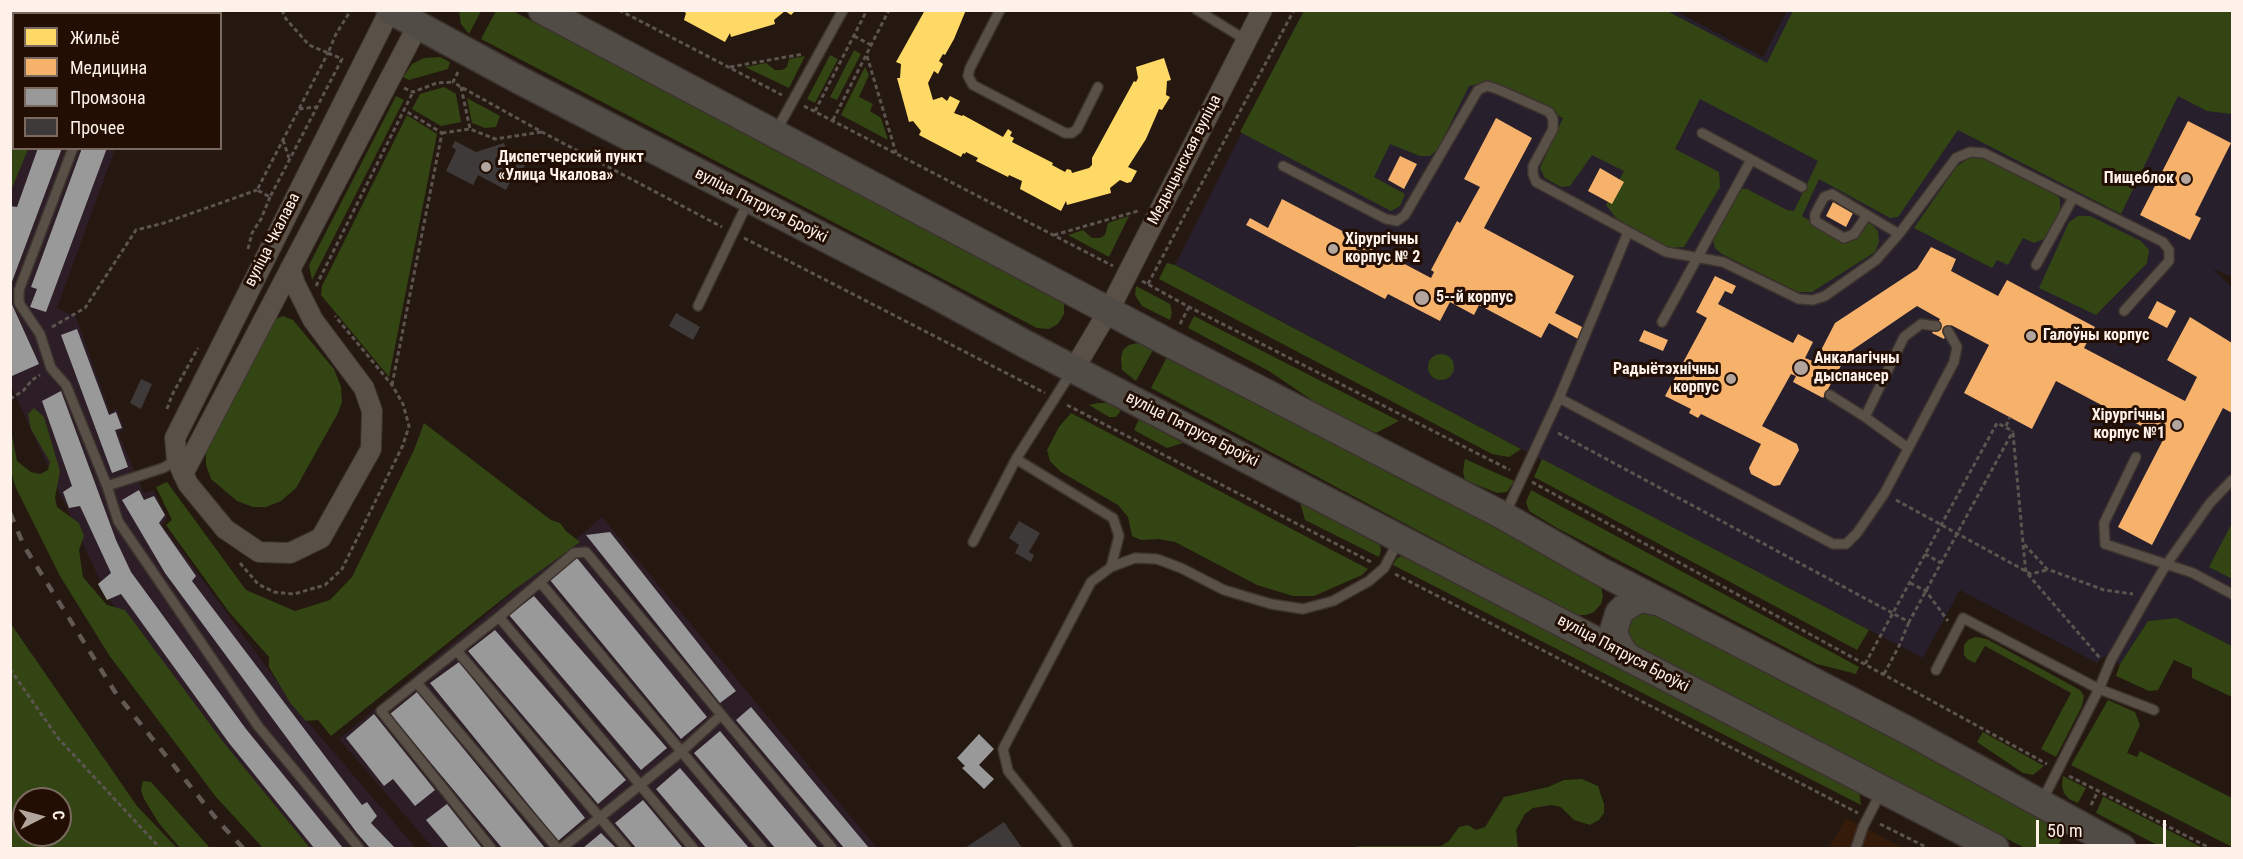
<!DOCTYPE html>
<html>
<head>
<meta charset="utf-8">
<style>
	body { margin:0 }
	#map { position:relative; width:2243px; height:859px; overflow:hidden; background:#241810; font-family:"Roboto Condensed",sans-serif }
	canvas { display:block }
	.frame { position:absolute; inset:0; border:12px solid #fdf1e9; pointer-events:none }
	.legend { position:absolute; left:12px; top:12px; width:210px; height:138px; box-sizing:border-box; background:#220e02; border:2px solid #7a695e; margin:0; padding:8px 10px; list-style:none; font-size:18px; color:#fdf1e9 }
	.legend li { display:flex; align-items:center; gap:12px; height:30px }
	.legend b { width:30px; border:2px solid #7a695e }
	.north { position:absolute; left:12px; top:787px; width:60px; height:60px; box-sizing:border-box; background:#220e02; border:2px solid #7a695e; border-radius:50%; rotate:84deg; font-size:16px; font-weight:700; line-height:24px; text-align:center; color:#fdf1e9 }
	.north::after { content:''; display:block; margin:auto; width:21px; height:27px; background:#b1a59d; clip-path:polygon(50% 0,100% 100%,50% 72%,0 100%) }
	.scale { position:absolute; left:2036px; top:820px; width:130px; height:27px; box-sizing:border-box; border:3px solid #fdf1e9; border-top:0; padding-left:8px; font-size:18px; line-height:21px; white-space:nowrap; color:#fdf1e9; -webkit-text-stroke:4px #220e02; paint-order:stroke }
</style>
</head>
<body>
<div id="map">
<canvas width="2243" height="859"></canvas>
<div class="frame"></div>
<ul class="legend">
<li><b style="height:16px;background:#ffd966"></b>Жильё</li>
<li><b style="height:16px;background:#f6b26b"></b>Медицина</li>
<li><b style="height:16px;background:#999"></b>Промзона</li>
<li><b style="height:16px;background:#3f3a3a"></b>Прочее</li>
</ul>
<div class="north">С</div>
<div class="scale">50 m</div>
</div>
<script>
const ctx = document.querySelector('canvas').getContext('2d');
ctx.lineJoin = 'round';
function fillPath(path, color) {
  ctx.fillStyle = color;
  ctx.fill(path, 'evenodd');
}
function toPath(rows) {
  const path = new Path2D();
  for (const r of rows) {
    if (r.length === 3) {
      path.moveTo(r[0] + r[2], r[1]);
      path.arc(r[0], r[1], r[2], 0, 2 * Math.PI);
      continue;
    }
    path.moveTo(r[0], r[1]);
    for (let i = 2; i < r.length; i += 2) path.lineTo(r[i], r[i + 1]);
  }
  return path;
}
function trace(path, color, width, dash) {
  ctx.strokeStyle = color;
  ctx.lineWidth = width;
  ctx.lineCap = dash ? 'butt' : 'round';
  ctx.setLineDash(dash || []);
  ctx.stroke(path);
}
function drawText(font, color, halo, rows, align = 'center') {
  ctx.font = font + ' "Roboto Condensed",sans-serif';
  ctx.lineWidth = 6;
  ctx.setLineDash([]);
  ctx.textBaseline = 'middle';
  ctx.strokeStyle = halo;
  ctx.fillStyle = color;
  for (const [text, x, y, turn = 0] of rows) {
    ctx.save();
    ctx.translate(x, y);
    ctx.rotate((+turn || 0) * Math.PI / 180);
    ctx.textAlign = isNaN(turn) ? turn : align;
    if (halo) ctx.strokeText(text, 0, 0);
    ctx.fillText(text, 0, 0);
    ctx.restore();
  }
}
const built = toPath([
	[1846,818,1903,848,1829,848]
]);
const industrial = toPath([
	[25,149,115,149,57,308,76,317,110,412,117,409,124,429,118,432,144,493,154,491,167,518,162,525,302,715,416,848,301,848,215,747,107,596,11,386,10,188],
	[602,517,877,848,433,848,339,739]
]);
const medical = toPath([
	[1303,11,1675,11,1763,57,1787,11,2232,11,2232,277,2213,269,2232,288,2232,646,2176,618,2148,621,2120,664,2104,656,2097,663,1960,590,1923,658,1521,449,1175,265]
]);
const green = toPath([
	[459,11,481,11,469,34,461,24],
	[496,11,513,11,1058,296,1064,304,1064,314,1058,324,1049,329,1037,328,481,39],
	[1304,11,1667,11,1767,63,1793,11,2232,11,2232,114,2207,111,2178,96,2121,214,1958,130,1898,217,1890,218,1819,179,1802,216,1836,236,1846,235,1859,218,1870,223,1878,231,1879,242,1875,252,1812,292,1798,292,1722,254,1715,248,1713,240,1738,189,1747,189,1787,210,1794,211,1818,161,1700,99,1675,149,1719,172,1720,187,1684,247,1667,248,1616,218,1606,205,1624,171,1592,155,1570,186,1561,187,1545,178,1540,168,1563,118,1499,86,1486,82,1469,86,1438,149,1430,156,1420,156,1390,144,1374,177,1405,194,1400,206,1391,211,1240,132],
	[854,50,861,54,837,100,830,97],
	[13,53,14,148,28,149,11,191,10,62],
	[830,55,838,59,815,103,807,99],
	[805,56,789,88,745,67,766,63,775,70,782,70,787,67,789,59],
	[440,57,450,62,448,69,409,80,403,77,412,64,424,58],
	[865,67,869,75,859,97,873,104,870,111,881,118,888,140,841,115],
	[444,87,456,94,461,122,441,126,412,109,420,94],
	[396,96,404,100,312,280,309,265],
	[467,98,500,116,496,127,485,128,472,123],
	[407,115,437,134,389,377,321,295,322,286],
	[1970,158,1984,158,2054,192,2060,199,2060,211,2044,239,2034,243,2023,238,2008,265,1997,260,1992,268,1914,228,1957,166],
	[1129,216,1109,257,1068,235,1083,230,1092,238,1100,238,1105,235,1108,223],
	[2078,216,2090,216,2141,241,2149,250,2147,263,2096,315,2039,288,2069,222],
	[1167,263,1175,265,1521,449,1509,457,1492,454,1159,279],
	[1136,286,1170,304,1172,313,1170,320,1142,306,1135,295],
	[283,316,293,320,334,369,341,387,342,402,338,413,296,488,281,501,266,507,253,507,237,501,211,479,206,465,206,449,275,319],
	[1194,316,1399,421,1376,433,1322,407,1269,371,1188,328],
	[1137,343,1154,348,1136,381,1122,370,1121,358,1123,350,1129,345],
	[1441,367,13],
	[1168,355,1596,578,1601,587,1603,597,1601,604,1594,612,1586,615,1576,615,1151,388],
	[1098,403,1109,403,1122,409,1116,417,1109,417,1089,405],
	[34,408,44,417,60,471,55,498,57,507,79,523,84,536,79,550,83,577,107,605,125,610,224,743,310,848,263,848,216,797,109,655,60,576,16,488,11,472,11,430,17,461,31,472,40,474,48,470,50,462,31,429,28,414],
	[1071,413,1368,569,1362,575,1314,596,1293,596,1257,585,1175,542,1159,539,1141,540,1132,536,1128,517,1118,505,1061,472,1050,461,1047,450,1059,427],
	[1139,419,1183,443,1167,448,1134,430],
	[424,423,551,520,560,523,566,531,580,542,514,590,331,736,318,720,306,721,291,704,269,667,269,657,229,612,166,525,172,520,156,487,167,482,246,590,295,611,330,600,352,577,414,450],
	[1465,459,1514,481,1507,492,1497,493,1465,480,1463,472],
	[1542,459,1869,630,1857,650,1534,477],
	[1531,490,1859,667,1856,674,1817,664,1557,528,1529,511,1526,502],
	[1300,502,1378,536,1381,550,1379,557,1305,520],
	[2232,523,2232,579,2209,567],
	[1404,555,1859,790,1861,805,1393,565,1397,558],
	[1646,609,2067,828,2057,848,2025,848,1631,646,1624,624],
	[2176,618,2232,646,2232,697,2192,678,2192,668,2174,660,2158,690,2149,691,2116,676,2120,664,2148,621],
	[11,624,137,806,177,848,11,848],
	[24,799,60,799,60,835,24,835],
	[1975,637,1987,639,2080,690,2084,696,2082,706,2056,757,2041,749,2071,693,1985,646,1975,663,1967,659,1964,655,1964,645,1968,640],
	[2108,700,2135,712,2140,725,2127,753,2137,757,2140,751,2232,798,2232,847,2071,765],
	[1983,732,2044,766,2033,775,2023,773,1977,742],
	[2063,776,2086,788,2078,803,2069,799,2064,793,2062,785],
	[1582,779,1598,786,1604,804,1604,813,1599,820,1590,825,1574,820,1561,807,1551,805,1533,808,1525,814,1516,830,1518,848,1350,848,1360,846,1441,846,1449,841,1459,827,1468,825,1476,830,1485,827,1504,797,1548,787,1564,780],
	[143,781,151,782,210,848,180,848,158,822,144,799,141,790],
	[2103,797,2104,797,2203,848,2163,848,2096,813]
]);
const homes = toPath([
	[681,10,796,10,791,15,785,11,774,20,775,24,731,37,730,33,725,42,684,20,686,13],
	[925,10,966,10,954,39,945,55,943,54,939,61,943,64,938,74,934,71,928,83,933,100,942,97,947,101,950,96,960,101,954,113,962,116,963,115,1003,137,1008,129,1012,132,1010,136,1014,138,1012,142,1053,163,1052,165,1065,172,1067,169,1071,170,1072,173,1089,168,1092,165,1092,158,1134,81,1136,82,1138,78,1136,67,1164,58,1171,80,1167,81,1166,95,1170,97,1162,110,1159,109,1146,139,1128,167,1137,171,1131,182,1127,183,1120,180,1110,188,1111,193,1067,205,1066,201,1061,211,1020,189,1022,181,1009,175,1008,177,976,161,978,158,966,152,965,154,963,153,961,157,919,135,921,131,913,121,909,122,897,78,900,78,901,64,896,62]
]);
const health = toPath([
	[1496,118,1532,138,1484,228,1574,276,1555,313,1584,328,1578,339,1549,323,1541,338,1479,305,1474,315,1450,302,1440,321,1388,294,1385,299,1246,225,1250,218,1268,228,1282,199,1431,278,1434,272,1431,270,1457,221,1460,223,1480,187,1464,179],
	[2188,121,2231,143,2195,215,2201,218,2190,240,2140,215],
	[1400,156,1417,164,1404,189,1388,180],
	[1600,168,1624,182,1612,204,1588,191],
	[1833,202,1853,213,1846,227,1826,216],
	[1931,247,1956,259,1951,271,1998,296,2007,280,2095,327,2084,348,2185,401,2197,377,2167,360,2190,317,2232,343,2232,413,2223,408,2152,545,2118,527,2164,438,2056,381,2032,429,1964,393,1989,345,1951,325,1944,339,1932,333,1940,319,1917,306,1848,353,1823,398,1793,382,1796,376,1791,374,1762,426,1797,444,1799,450,1780,485,1774,486,1751,474,1749,468,1761,444,1701,414,1698,418,1689,413,1691,409,1665,396,1707,318,1696,312,1715,276,1736,286,1732,294,1725,291,1718,304,1793,343,1798,334,1813,342,1805,358,1815,362,1835,323,1917,269],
	[2157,301,2176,311,2167,328,2148,318],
	[1644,330,1668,340,1663,351,1639,341]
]);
const industry = toPath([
	[87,10,112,10,111,14,86,14],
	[134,10,158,10,157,14,132,14],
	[38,148,62,148,10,287,10,206,17,207],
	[82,148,107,148,46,312,30,307,37,289,31,287],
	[10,300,39,364,12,376,10,373],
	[77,329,109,415,116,412,122,428,115,430,128,467,112,473,61,335],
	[61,391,116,540,131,572,246,729,343,848,314,848,229,743,121,594,107,600,98,584,111,573,80,506,69,508,63,492,72,486,42,401],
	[139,490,144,500,154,496,165,515,159,523,196,576,192,581,362,805,367,802,377,816,371,823,395,848,370,848,357,833,165,573,122,500],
	[610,532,736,691,720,703,586,535],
	[577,558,707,717,681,739,550,580],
	[534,596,667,748,641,770,509,615],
	[495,630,626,780,598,804,468,651],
	[459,662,585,818,558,841,430,683],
	[417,692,545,848,502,848,390,714],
	[751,707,869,848,844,848,736,720],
	[374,714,435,790,415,806,393,779,384,786,346,738],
	[720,731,818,848,775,848,694,753],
	[979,734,994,749,979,765,994,779,984,789,962,768,965,766,957,758],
	[680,768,749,848,706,848,656,789],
	[643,800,683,848,636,848,615,823],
	[447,804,482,848,449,848,426,820],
	[601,833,616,848,583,848]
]);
const building = toPath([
	[455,141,476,152,504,143,508,155,525,165,521,172,517,169,506,190,478,175,473,185,446,171,456,150,452,147],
	[676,313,700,327,693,340,669,326],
	[141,379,152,384,141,409,130,403],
	[1019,521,1040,533,1029,552,1034,555,1031,562,1015,553,1019,545,1009,538],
	[1004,822,1022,848,965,848]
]);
const path = toPath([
	[282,10,286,19,309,45,328,53,336,34,351,10],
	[619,10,782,95],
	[854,36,871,45],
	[328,53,342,59,270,197,257,190,328,53],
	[867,56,896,153],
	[730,67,803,54],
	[458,72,453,82,461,87,542,132,722,227],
	[461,87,470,129],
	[404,88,413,92,437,83,453,82],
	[804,106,1113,266],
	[299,109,316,107],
	[815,111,867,10],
	[833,120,889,10],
	[442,133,470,129,495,139,542,132],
	[283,140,289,158],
	[1054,235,1138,211],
	[744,238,1045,393],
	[248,249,252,233,261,219,270,197],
	[1142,281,1189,307,1510,470],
	[1148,284,1294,10],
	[316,286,413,92],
	[1180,324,1189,307],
	[52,327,85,308,136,230,164,223,257,190],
	[392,385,442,133,404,110],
	[10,399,23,391,32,380,40,375],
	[1067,405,1373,563],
	[167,409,172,395,198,348],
	[2006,426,2010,417],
	[1558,433,1909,622,2013,431],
	[2013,433,2023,543,2047,569,2104,590,2133,594],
	[1532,482,2047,764],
	[1896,500,2031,574,2047,570],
	[2023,545,2026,572,2100,658],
	[1925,554,1941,563],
	[240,563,258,584,274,592,294,594,325,585,342,569,403,445,409,426,403,404,392,385,335,316],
	[1395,574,1858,813],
	[1910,583,1926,591,1948,621],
	[1865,664,1997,423,2013,431],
	[10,669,58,738,160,848],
	[1884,674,1899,646,1909,622],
	[2069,776,2210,848],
	[2091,805,2098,791],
	[1880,824,1928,848]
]);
const service = toPath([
	[1000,10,970,68,968,76,973,85,1065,133,1072,133,1077,129,1098,87],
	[1197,10,1246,40],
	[124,14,125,10],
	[775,133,843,10],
	[1702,133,1802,187],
	[73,148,19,290,19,303,40,334,51,368,66,385,107,486],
	[1283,166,1386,219,1397,221,1405,215,1478,90,1487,86,1497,89,1549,112,1553,119,1553,129,1533,166,1533,174,1536,182,1666,252,1723,262,1799,299,1813,300,1825,296,1876,260,1899,234,1956,158,1970,152,1984,153,2163,242,2169,250,2169,261,2124,311],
	[1867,215,1854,234,1844,238,1815,221,1815,214,1824,197,1832,194,1867,215,1899,234],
	[2036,265,2073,198],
	[698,306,748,202],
	[1662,322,1751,160],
	[1830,395,1865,417],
	[1559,398,1628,232],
	[1908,448,1865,417,1904,337,1921,324,1936,326],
	[2136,457,2104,523,2105,544,2193,573,2232,594],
	[1016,459,1113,518,1119,536,1111,567],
	[177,460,163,468,107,486,118,521,258,726,359,848],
	[1505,514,1559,398,1833,544,1846,544,1857,533,1884,494,1954,362,1957,347,1948,331],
	[973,542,1016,459,1072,371],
	[540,582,762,848],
	[499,617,693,848],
	[457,651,626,848],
	[1936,670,1963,618,2099,689,2154,710],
	[417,683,557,848],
	[2042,801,2099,689,2111,660,2147,597,2166,565,2210,503,2232,480],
	[491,848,381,711,499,617,574,553,586,552,832,848],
	[562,848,681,752,721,715],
	[1068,848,1064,840,1008,771,1003,749,1091,582,1111,567,1135,558,1157,559,1181,568,1224,590,1271,604,1303,609,1333,601,1369,581,1384,568,1399,540],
	[1856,848,1863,827,1881,792]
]);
const minor = toPath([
	[290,269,295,284,313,320,364,388,372,411,371,449,321,538,290,553,259,552,225,529,188,484,177,460,175,438,389,12],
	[1074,369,1109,310,1262,10],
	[183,474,417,27]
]);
const secondary = toPath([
	[390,10,521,81,932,293,1027,345,1995,848],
	[542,10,1169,343,1504,516,1600,571,1905,729,2122,848],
	[1629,658,1623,652,1615,638,1614,629,1619,613,1624,608,1637,600,1644,599,1659,602]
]);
const rail = toPath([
	[10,513,24,546,115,692,219,822,243,848]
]);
const markers = [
	[486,167,6,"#b1a59d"],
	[2186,179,6,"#b1a59d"],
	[1333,249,6,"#b1a59d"],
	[1422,298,8,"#b1a59d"],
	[2031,336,6,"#b1a59d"],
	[1801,368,8,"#b1a59d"],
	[1731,379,6,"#b1a59d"],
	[2177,425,6,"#b1a59d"]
];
const poiNames = [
	["Диспетчерский пункт",498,158],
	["«Улица Чкалова»",498,176],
	["Пищеблок",2174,179,"right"],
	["Хірургічны",1345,240],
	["корпус № 2",1345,258],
	["5--й корпус",1436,298],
	["Галоўны корпус",2043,336],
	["Анкалагічны",1814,359],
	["дыспансер",1814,377],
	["Радыётэхнічны",1719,370,"right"],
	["корпус",1719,388,"right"],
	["Хірургічны",2165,416,"right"],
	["корпус №1",2165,434,"right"]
];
const streetNames = [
	["Медыцынская вуліца",1185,160,-63],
	["вуліца Пятруся Броўкі",761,206,27],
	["вуліца Чкалава",273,240,-63],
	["вуліца Пятруся Броўкі",1192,430,27],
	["вуліца Пятруся Броўкі",1623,654,28]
];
fillPath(built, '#351c0a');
fillPath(industrial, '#2d1d26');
fillPath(medical, '#271f2c');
fillPath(green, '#324513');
fillPath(homes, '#ffd966');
fillPath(health, '#f6b26b');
fillPath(industry, '#999');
fillPath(building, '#3f3a3a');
trace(service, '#3c332e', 12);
trace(minor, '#3c332e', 22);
trace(secondary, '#3c332e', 30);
trace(path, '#5c544f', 3, [4.5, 3]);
trace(service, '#595048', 9);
trace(minor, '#595048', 20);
trace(secondary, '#514c46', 27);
trace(rail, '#635954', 4.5, [10, 10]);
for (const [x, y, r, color] of markers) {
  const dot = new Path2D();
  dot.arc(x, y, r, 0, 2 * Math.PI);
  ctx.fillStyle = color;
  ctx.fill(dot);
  trace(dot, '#220e02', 2);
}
drawText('bold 16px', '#fdf1e9', '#220e02', poiNames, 'left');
drawText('16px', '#fdf1e9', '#220e02', streetNames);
</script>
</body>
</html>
